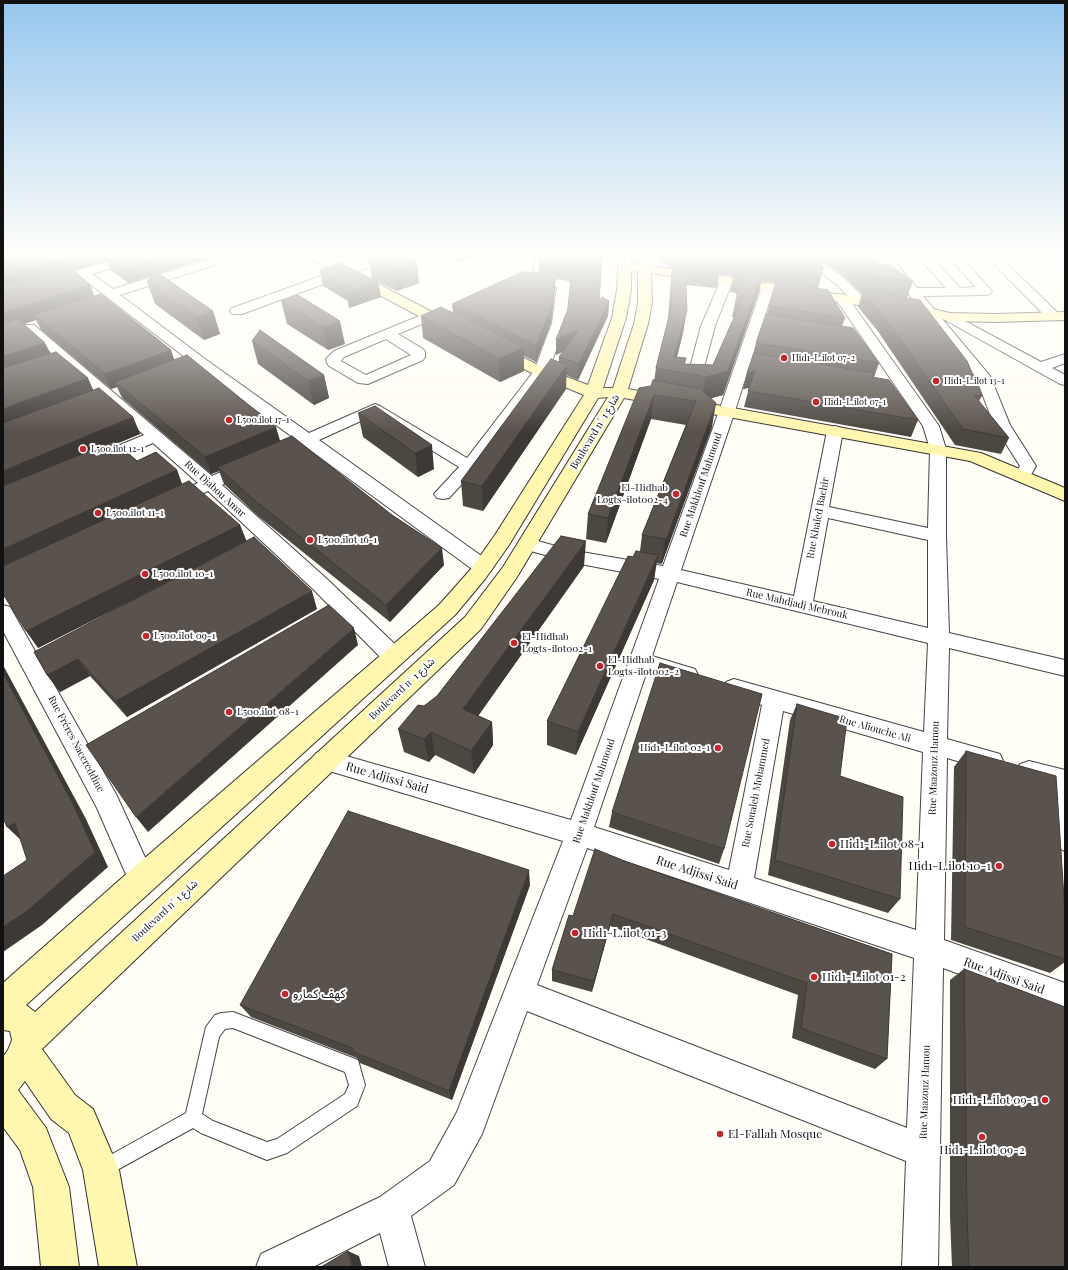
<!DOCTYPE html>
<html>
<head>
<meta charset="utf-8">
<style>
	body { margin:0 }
	#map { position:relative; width:1068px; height:1270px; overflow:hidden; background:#fffdf5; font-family:"Playfair Display",serif }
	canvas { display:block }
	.frame { position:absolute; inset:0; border:4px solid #111; pointer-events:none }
</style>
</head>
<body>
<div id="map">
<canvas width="1068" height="1270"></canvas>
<div class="frame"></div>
</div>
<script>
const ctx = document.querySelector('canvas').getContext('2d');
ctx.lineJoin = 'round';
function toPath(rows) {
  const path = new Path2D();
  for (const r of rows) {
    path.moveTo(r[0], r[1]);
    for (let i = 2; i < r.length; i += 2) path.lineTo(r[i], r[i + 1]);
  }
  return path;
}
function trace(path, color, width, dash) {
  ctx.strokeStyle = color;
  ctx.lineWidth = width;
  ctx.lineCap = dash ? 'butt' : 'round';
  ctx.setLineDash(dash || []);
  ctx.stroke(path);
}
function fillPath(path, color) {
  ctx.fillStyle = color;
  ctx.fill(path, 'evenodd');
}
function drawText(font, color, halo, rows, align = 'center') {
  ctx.font = font + ' "Playfair Display","Noto Sans Arabic",serif';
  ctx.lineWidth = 4;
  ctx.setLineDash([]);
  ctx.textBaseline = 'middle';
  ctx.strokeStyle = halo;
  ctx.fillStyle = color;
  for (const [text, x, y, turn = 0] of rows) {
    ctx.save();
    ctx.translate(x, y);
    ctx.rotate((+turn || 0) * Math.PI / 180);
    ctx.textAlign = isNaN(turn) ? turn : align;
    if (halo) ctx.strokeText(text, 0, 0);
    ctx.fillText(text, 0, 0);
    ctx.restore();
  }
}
const lane = toPath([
	[537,254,543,254,536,283,533,285,530,283,537,254],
	[233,1012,358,1060,365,1085,357,1106,287,1153,267,1160,201,1133,193,1128,108,1175,102,1178,96,1175,93,1169,96,1163,186,1113,206,1027,215,1015,221,1013,233,1012],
	[233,1028,345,1072,349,1085,345,1094,277,1139,267,1142,213,1121,202,1114,219,1037,225,1029,233,1028]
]);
const street = toPath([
	[134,254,153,254,151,256,92,274,113,289,227,254,245,254,243,256,120,295,205,359,309,433,375,404,380,406,467,458,534,371,552,323,557,287,527,286,523,285,521,282,523,279,527,278,564,280,568,281,570,284,566,323,548,372,475,470,449,498,443,499,437,498,434,494,459,467,374,415,319,440,490,562,493,567,490,572,483,574,476,572,306,447,222,485,327,579,402,651,405,657,402,663,394,665,386,663,313,589,208,491,178,505,172,507,166,505,163,501,166,497,198,483,153,443,103,465,97,466,91,465,89,461,91,457,144,435,24,331,22,328,24,325,34,325,212,476,295,439,195,365,81,277,73,280,69,279,67,276,69,273,134,254],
	[398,254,413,254,411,256,378,274,360,281,352,281,350,278,352,275,370,268,398,254],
	[490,254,506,254,507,256,505,258,501,260,492,256,490,254],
	[796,254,810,254,844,278,867,301,866,304,856,304,836,284,796,254],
	[876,254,888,254,917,288,946,288,915,254,928,254,960,288,976,287,945,254,958,254,992,291,990,294,986,295,923,296,990,376,1010,425,1036,466,1028,480,1022,481,1016,480,1013,476,1020,466,994,425,976,377,876,254],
	[984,254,997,254,1059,314,1061,317,1059,320,1049,320,984,254],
	[1048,254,1065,254,1065,260,1050,256,1048,254],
	[344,268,348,269,350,272,348,275,242,314,232,314,230,311,232,308,344,268],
	[727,276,731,277,733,280,715,326,702,375,700,378,695,379,690,378,688,375,701,326,721,280,723,277,727,276],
	[768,283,772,284,774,287,735,411,681,570,794,596,827,431,829,428,835,426,841,428,843,431,829,507,928,528,930,449,923,426,835,298,836,295,841,294,846,295,939,426,946,449,946,536,949,633,1065,660,1065,676,949,648,947,739,1000,754,1003,761,1000,768,991,771,947,758,944,940,1065,983,1065,1013,943,968,938,1267,902,1267,906,1161,527,1011,482,1134,454,1185,411,1216,425,1267,389,1267,380,1233,313,1267,256,1267,261,1254,380,1197,430,1161,457,1112,563,841,316,767,313,760,316,753,325,750,571,820,659,579,570,562,520,548,518,544,520,540,527,538,570,550,663,566,719,411,762,287,764,284,768,283],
	[828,518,928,540,928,628,813,601,828,518],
	[677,582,928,643,924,732,734,679,726,682,723,688,726,694,762,705,729,870,594,827,647,671,687,684,695,681,698,675,695,669,652,656,677,582],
	[783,711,923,752,916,930,754,878,783,711],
	[587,848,914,958,907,1128,537,985,587,848],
	[429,312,434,313,436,316,434,319,398,334,423,349,425,352,425,357,423,360,368,384,358,383,329,366,327,363,326,359,334,351,429,312],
	[386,339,411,355,366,375,341,361,344,357,386,339],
	[950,313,1041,362,1065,354,1065,363,1052,368,1065,375,1065,385,1060,384,945,320,943,317,945,314,950,313],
	[3,605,10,607,116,794,155,879,152,888,142,892,132,888,97,808,3,631,3,605],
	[1029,761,1065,770,1065,851,1056,847,1052,839,1048,787,1020,778,1017,771,1020,764,1029,761]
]);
const secondary = toPath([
	[306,254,321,254,457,325,459,328,457,331,452,332,447,331,308,257,306,254],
	[619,254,631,254,631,263,638,264,638,254,650,254,651,266,929,308,950,313,995,314,1065,312,1065,320,995,322,950,321,929,316,651,273,652,303,648,324,628,389,981,453,1065,488,1065,501,970,461,624,398,517,577,481,629,42,1049,75,1095,93,1109,119,1170,137,1267,99,1267,83,1170,69,1133,51,1119,25,1081,18,1090,46,1128,69,1187,79,1267,41,1267,33,1187,20,1150,3,1127,3,1057,8,1050,12,1040,10,1031,3,1030,3,983,132,869,439,605,471,569,495,535,584,395,536,375,492,353,490,350,492,347,497,346,502,347,546,369,588,385,612,318,617,290,619,254],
	[631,271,638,272,638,303,634,324,613,388,603,388,626,318,631,290,631,271],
	[608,397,503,567,465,617,35,1012,26,1005,455,615,485,579,509,545,598,398,608,397]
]);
const wall = toPath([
	[3,254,221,254,158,273,213,311,220,334,204,340,155,304,147,282,153,275,128,283,111,270,107,261,73,271,90,285,94,296,175,360,444,565,390,622,258,516,224,484,219,471,211,474,122,398,117,387,111,389,41,330,36,320,23,324,51,353,93,391,133,417,140,434,117,443,137,461,177,470,182,484,240,525,246,541,317,609,127,717,90,676,60,692,47,675,179,577,38,648],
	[369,254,402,254,419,283,397,291,378,282,381,297,349,308,348,301,323,286,320,270,372,278,368,257,369,256],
	[444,254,480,254,460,262],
	[602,254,599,302,609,301,608,316,578,380,566,375,566,389,483,511,463,506,461,481,559,362,559,357,562,352,556,355,556,340,568,309,571,283,569,280,564,279,555,278,555,288,551,323,536,362,524,356,524,371,500,382,423,338,421,316,453,313,452,304,539,273,539,264],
	[651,254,815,254,824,268,818,288,845,318,842,326,879,363,874,377,918,420,911,437,744,407,749,388,743,389,747,373,754,353,756,343,767,314,776,283,761,281,759,291,723,395,711,398,712,427,662,563,661,564,656,563,654,580,576,755,547,745,547,721,633,557,640,551,642,535,686,425,651,419,606,543,586,539,588,514,654,381,656,368,668,318,671,278,672,268,670,267,652,255],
	[719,275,727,275,733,277,730,292,737,293,732,317,734,317,713,365,685,364,686,358,677,357,683,333,686,285,716,288,717,285],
	[816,254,876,254,875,256,867,256,882,265,913,281,907,298,982,396,979,401,1009,438,1001,454,955,445,877,330,858,307,862,294,845,277,820,259],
	[890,254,908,254,891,255],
	[298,295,345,344,328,350,287,324,281,301],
	[252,341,324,375,329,398,314,405,258,364],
	[375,406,434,469,418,477,363,437,358,413],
	[584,566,478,716,492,722,493,745,474,774,435,755,429,762,404,752,398,729,424,706,437,696],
	[797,704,840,776,900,899,888,913,768,875,790,720],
	[966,751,1065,913,1065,962,1050,973,951,940,954,767],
	[612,812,724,849,719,864,609,827],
	[627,862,892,954,887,1059,875,1069,792,1038,798,995,610,926,592,992,552,981,552,970,573,916],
	[530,885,452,1100,360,1063,357,1058,251,1017,240,1005],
	[964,969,1065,1267,952,1267,950,1216,950,980]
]);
const shadedWall = toPath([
	[74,254,129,254,105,255,107,261,3,292,3,275],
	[169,254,221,254,128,283,122,268],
	[459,254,480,254,460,262],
	[727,254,731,254,727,275,723,275],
	[417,261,419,283,397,291,394,269],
	[721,263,717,285,716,288,720,266],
	[764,269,759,291,723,395,701,401,706,377,728,371],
	[556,273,555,288,551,323,536,362,536,346],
	[378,282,381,297,349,308,347,293],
	[90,285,96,300,34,315,36,320,3,331,3,313],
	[609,301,608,316,578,380,579,364],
	[687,310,683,333,673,371,674,357],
	[213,311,220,334,204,340,196,317],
	[340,321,345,344,328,350,323,327],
	[579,329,578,344,556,355,556,340],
	[45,343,53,358,3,375,3,356],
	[524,347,524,371,500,382,499,359],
	[171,350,176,365,115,382,117,387,111,389,105,374],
	[567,365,566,389,483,511,482,486],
	[755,371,752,387,743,389,747,373],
	[324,375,329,398,314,405,308,381],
	[88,378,95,394,3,429,3,409],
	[654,395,651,419,606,543,608,518],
	[716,403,712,427,662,563,661,564,665,539],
	[133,417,140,434,3,492,3,471],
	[276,427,281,444,218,467,219,471,211,474,205,457],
	[432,445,434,469,418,477,415,453],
	[177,470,183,487,3,571,3,549],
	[240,525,247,542,38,648,26,631],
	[586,541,584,566,466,733,463,709],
	[442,548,444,565,390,622,386,605],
	[658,555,654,580,576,755,578,732],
	[312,591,317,609,127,717,116,701],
	[354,628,358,645,148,832,136,817],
	[78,659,90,676,60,692,47,675],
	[3,665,86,819,108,867,42,925,3,952,3,927,95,852,3,673],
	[492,722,493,745,474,774,471,751],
	[431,732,435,755,429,762,424,739],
	[15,823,23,842,7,827],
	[529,870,530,885,452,1100,449,1091],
	[613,914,610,926,592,992,594,981],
	[348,1251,359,1256,362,1267,352,1267]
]);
const building = toPath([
	[3,254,74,254,3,275,3,254],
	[109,254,169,254,122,268,105,255,109,254],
	[374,254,402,254,417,261,394,269,368,257,374,254],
	[541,254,602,254,599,302,602,297,609,301,579,364,559,357,579,329,556,340,568,309,572,270,570,266,565,265,539,264,541,254],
	[733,254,815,254,824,268,737,255,733,254],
	[849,254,865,254,882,265,889,264,913,281,872,275,849,254],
	[673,256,721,263,720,266,685,263,687,310,674,357,686,358,684,364,713,365,744,295,736,294,746,272,734,270,736,265,764,269,728,371,706,377,656,368,671,309,673,256],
	[340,263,378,282,347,293,349,288,320,270,340,263],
	[69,266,90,285,3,313,3,285,69,266],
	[155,271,213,311,196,317,147,282,155,271],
	[522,272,556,273,551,307,536,346,452,304,522,272],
	[776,282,828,290,845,318,769,306,776,282],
	[863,291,920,300,967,361,982,396,974,395,1009,438,963,429,882,314,863,291],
	[101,294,171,350,105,374,34,315,101,294],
	[298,295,340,321,323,327,281,301,298,295],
	[441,307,524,347,499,359,421,316,441,307],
	[766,314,853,328,879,363,756,343,766,314],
	[18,319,45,343,3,356,3,323,18,319],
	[260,330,324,375,308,381,252,341,260,330],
	[56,352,88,378,3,409,3,368,56,352],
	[754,353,874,373,872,377,889,380,918,420,748,391,755,371,747,373,754,353],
	[187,355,276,427,205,457,115,382,187,355],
	[551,359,567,365,482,486,461,481,551,359],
	[653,380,701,389,716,403,667,538,665,539,642,535,696,401,654,395,608,518,588,514,639,388,651,386,653,380],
	[99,388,133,417,3,471,3,423,99,388],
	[375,406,432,445,415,453,358,413,375,406],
	[292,436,392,515,442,548,386,605,253,499,218,467,292,436],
	[114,441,137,461,156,452,177,470,3,549,3,486,114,441],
	[189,481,240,525,26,631,3,594,3,566,189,481],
	[561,536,586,541,463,709,492,722,471,751,431,732,424,739,398,729,418,705,424,706,437,696,561,536],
	[254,537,312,591,116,701,78,659,47,675,34,652,254,537],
	[636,551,658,555,578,732,547,721,628,556,633,557,636,551],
	[329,605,354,628,136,817,86,745,329,605],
	[660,663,762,694,724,849,612,812,660,663],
	[3,673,73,804,95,852,26,912,3,927,3,876,27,860,15,823,7,827,3,818,3,673],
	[797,704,847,719,840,776,903,797,900,899,775,860,797,704],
	[966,751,1056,776,1065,913,1065,959,965,927,966,751],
	[348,811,529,870,449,1091,354,1052,352,1048,240,1005,348,811],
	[595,849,627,862,892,954,887,1059,801,1028,807,983,613,914,594,981,552,970,569,915,573,916,595,849],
	[964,969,1065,1007,1065,1267,969,1267,967,1212,964,969],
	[348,1251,352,1267,321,1267,348,1251]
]);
const markers = [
	[784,358,4,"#c4262e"],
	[936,381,4,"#c4262e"],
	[816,402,4,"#c4262e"],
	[229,420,4,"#c4262e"],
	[83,449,4,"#c4262e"],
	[676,494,4,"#c4262e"],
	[98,513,4,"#c4262e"],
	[310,540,4,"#c4262e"],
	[145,574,4,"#c4262e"],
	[146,636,4,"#c4262e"],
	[514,643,4,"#c4262e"],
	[600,666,4,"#c4262e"],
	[229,712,4,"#c4262e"],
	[718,748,4,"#c4262e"],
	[832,844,4,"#c4262e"],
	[999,866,4,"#c4262e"],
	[575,933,4,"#c4262e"],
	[814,977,4,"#c4262e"],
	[285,994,4,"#c4262e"],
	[1045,1100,4,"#c4262e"],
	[720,1134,4,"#c4262e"],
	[982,1137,4,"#c4262e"]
];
const farPoinames = [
	["Hid1-L.ilot 07-2",792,358],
	["Hid1-L.ilot 13-1",944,381],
	["Hid1-L.ilot 07-1",824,402],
	["L500.ilot 17-1",237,420],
	["L500.ilot 12-1",91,449]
];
const streetNames = [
	["Boulevard n° شارع 1",595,432,-59],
	["Rue Makhlouf Mahmoud",701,485,-71],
	["Rue Djabou Amar",215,489,42],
	["Rue Khaled Bachir",818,518,-79],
	["Rue Mahdjadj Mebrouk",797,604,13],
	["Boulevard n° شارع 1",402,689,-43],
	["Rue Aliouche Ali",875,729,16],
	["Rue Fréres Nacereddine",76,744,62],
	["Rue Maazouz Hamou",934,768,-88],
	["Rue Makhlouf Mahmoud",594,791,-71],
	["Rue Soualeh Mohammed",756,793,-79],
	["Boulevard n° شارع 1",165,911,-43],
	["Rue Maazouz Hamou",925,1092,-88]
];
const poiNames = [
	["El-Hidhab",668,488,"right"],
	["Logts-ilot002-4",668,500,"right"],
	["L500.ilot 11-1",106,513],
	["L500.ilot 16-1",318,540],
	["L500.ilot 10-1",153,574],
	["L500.ilot 09-1",154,636],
	["El-Hidhab",522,637],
	["Logts-ilot002-1",522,649],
	["El-Hidhab",608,660],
	["Logts-ilot002-2",608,672],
	["L500.ilot 08-1",237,712],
	["Hid1-L.ilot 02-1",710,748,"right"]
];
const nearStreetnames = [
	["Rue Adjissi Said",387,778,16],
	["Rue Adjissi Said",697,873,18],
	["Rue Adjissi Said",1004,976,20]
];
const nearPoinames = [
	["Hid1-L.ilot 08-1",840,844],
	["Hid1-L.ilot 10-1",991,866,"right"],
	["Hid1-L.ilot 01-3",583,933],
	["Hid1-L.ilot 01-2",822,977],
	["كهف كمارو",293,994],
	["Hid1-L.ilot 09-1",1037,1100,"right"],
	["El-Fallah Mosque",728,1134],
	["Hid1-L.ilot 09-2",982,1150,"center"]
];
trace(lane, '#444', 2);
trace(street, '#444', 2);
trace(secondary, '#333', 2);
fillPath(lane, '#fff');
fillPath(street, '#fff');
fillPath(secondary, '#fff6b0');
fillPath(wall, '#4d4742');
fillPath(shadedWall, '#3f3936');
fillPath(building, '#5a524d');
trace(building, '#3f3936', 1);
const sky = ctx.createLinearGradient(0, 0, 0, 432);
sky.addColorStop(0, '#95c6ee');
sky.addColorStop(0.59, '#fffefa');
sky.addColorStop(1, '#fffefa00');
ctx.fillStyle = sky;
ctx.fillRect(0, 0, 1068, 432);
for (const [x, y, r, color] of markers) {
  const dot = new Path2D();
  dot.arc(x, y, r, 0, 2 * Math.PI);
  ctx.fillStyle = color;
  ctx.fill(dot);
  trace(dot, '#fff', 1.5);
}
drawText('9px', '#111', '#fff', farPoinames, 'left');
drawText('10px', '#111', '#fff', streetNames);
drawText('10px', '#111', '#fff', poiNames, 'left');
drawText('12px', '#111', '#fff', nearStreetnames);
drawText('12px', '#111', '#fff', nearPoinames, 'left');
</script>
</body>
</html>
